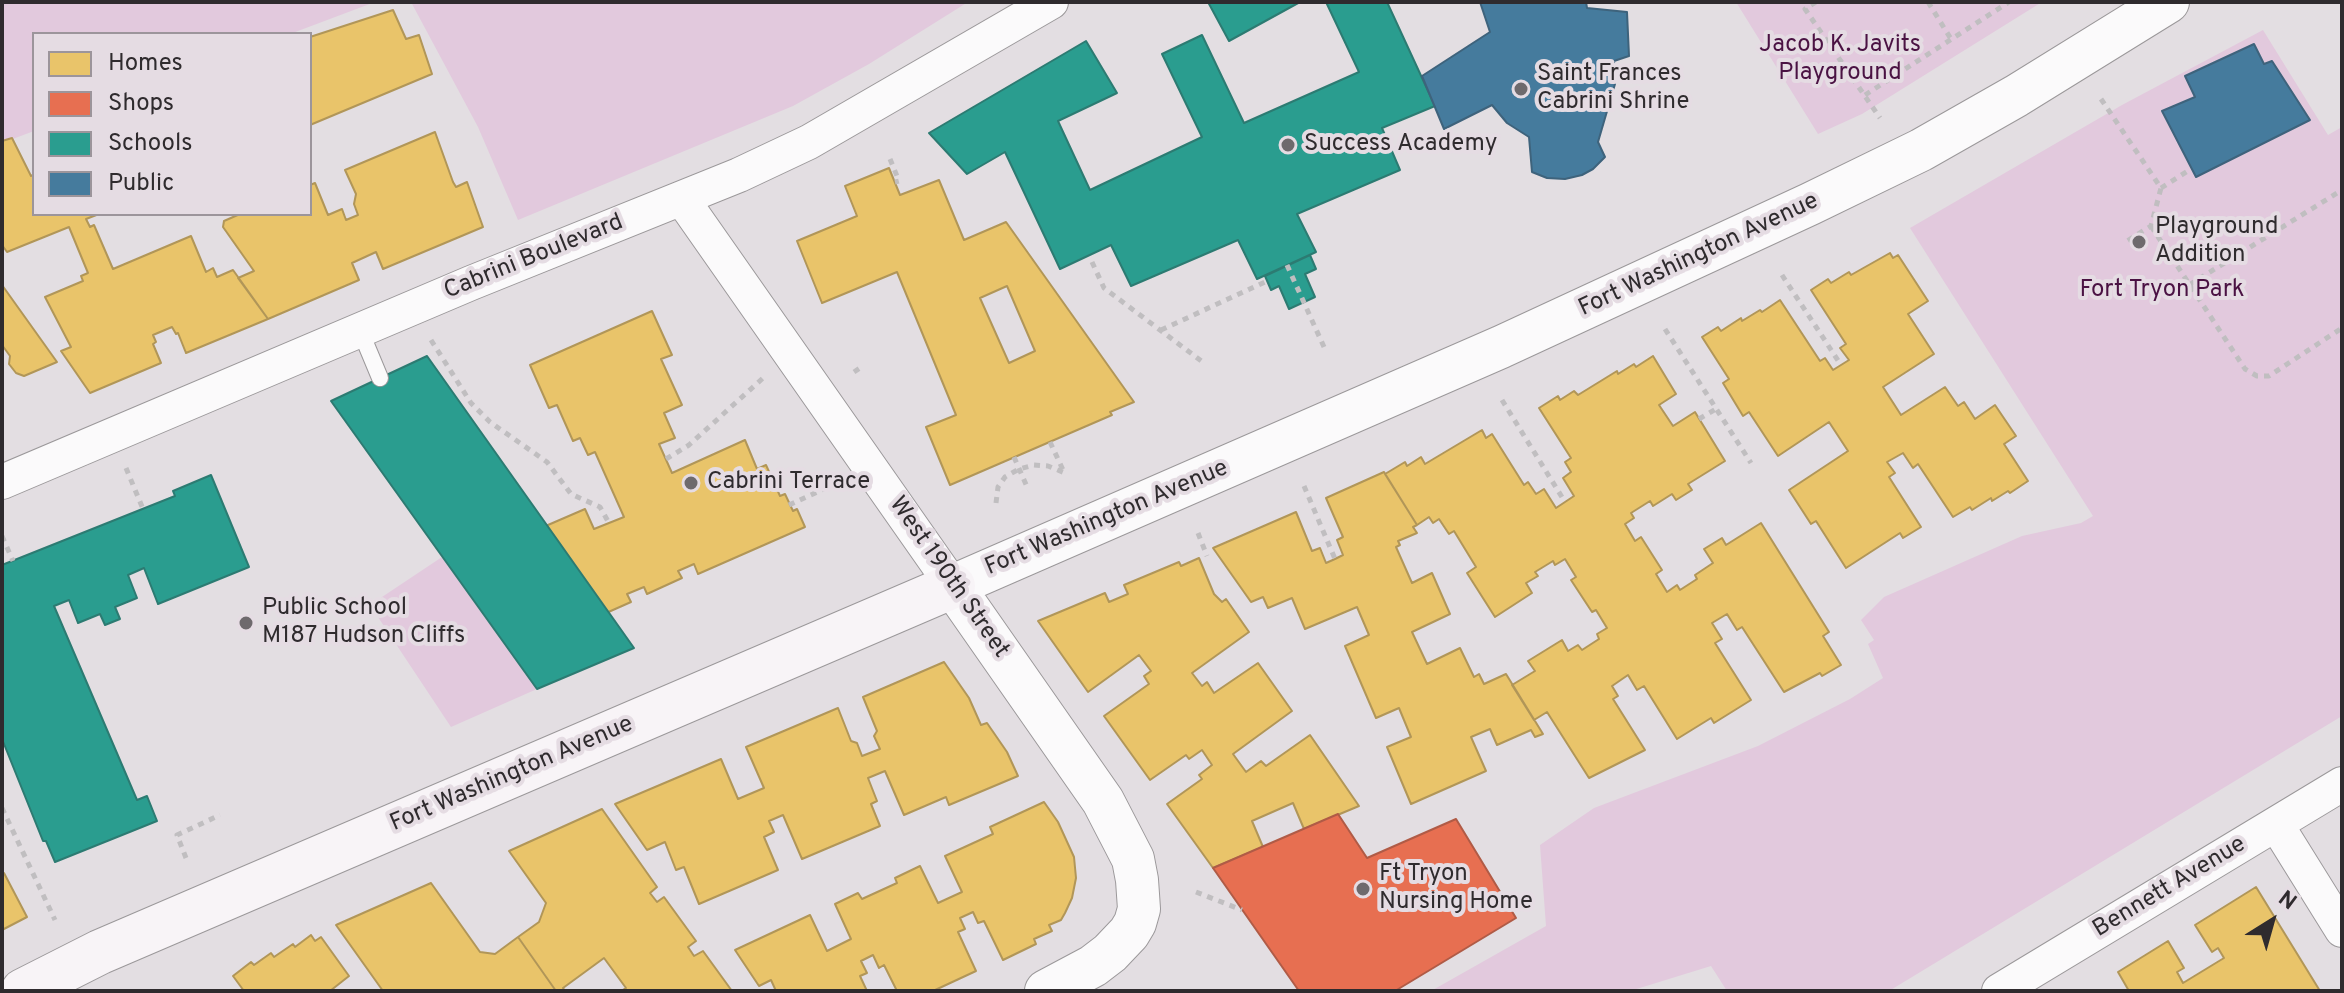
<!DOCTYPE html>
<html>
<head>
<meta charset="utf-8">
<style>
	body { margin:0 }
	#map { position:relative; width:2344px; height:993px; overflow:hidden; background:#e3dee2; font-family:Overpass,sans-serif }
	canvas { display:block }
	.frame { position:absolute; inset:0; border:4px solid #2f2b2e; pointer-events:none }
	.legend { position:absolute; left:32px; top:32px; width:280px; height:184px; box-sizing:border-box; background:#e5dce3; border:2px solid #9c959b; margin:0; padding:10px 14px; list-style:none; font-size:24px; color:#2f2b2e }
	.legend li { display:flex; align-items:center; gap:16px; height:40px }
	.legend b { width:40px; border:2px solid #9c959b }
	.north { position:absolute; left:2232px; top:881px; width:80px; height:80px; -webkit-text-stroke:6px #e5dce3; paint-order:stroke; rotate:37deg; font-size:22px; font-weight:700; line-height:32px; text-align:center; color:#2f2b2e }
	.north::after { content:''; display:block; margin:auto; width:28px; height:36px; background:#2f2b2e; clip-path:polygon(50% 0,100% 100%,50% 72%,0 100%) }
</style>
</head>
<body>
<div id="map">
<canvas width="2344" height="993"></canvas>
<div class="frame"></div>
<ul class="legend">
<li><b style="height:22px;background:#e9c46a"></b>Homes</li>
<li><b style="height:22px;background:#e76f51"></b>Shops</li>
<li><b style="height:22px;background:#2a9d8f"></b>Schools</li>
<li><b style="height:22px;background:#457b9d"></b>Public</li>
</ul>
<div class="north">N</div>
</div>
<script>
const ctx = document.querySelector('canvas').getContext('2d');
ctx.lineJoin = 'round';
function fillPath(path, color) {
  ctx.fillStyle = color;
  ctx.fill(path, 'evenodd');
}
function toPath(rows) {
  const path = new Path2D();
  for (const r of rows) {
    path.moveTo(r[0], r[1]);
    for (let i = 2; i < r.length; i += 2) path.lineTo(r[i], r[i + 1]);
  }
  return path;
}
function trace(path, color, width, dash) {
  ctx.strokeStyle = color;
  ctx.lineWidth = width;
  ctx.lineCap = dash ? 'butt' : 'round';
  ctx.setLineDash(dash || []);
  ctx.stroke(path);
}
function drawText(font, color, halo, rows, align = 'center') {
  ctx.font = font + ' Overpass,sans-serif';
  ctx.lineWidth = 8;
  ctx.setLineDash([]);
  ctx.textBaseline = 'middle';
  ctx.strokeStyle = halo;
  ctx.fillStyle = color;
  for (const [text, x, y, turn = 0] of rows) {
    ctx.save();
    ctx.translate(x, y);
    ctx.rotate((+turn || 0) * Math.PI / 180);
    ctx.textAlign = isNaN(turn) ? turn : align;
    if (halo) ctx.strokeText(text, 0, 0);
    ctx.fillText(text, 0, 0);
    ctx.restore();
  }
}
const green = toPath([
	[2,2,375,2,290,34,34,34,34,131,2,143],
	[411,2,968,2,869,64,793,106,518,220,478,127],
	[1736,2,2042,2,1862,114,1818,134],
	[2263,30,2328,135,2342,127,2342,716,1889,991,1727,991,1711,966,1630,991,1431,991,1546,926,1540,845,1594,808,1758,746,1850,699,1883,678,1868,644,1874,640,1861,620,1884,597,2022,536,2081,523,2093,516,1910,228,2122,105],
	[442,557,537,689,451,727,370,605]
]);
const homes = toPath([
	[393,10,406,39,419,35,432,74,310,125,310,37,393,10],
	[435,132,453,182,456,187,467,182,483,227,383,269,376,252,352,263,359,280,268,319,238,278,254,271,223,227,224,221,240,214,310,214,310,185,315,183,328,215,342,209,346,220,358,215,354,204,356,194,345,170,435,132],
	[12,138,31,176,34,174,34,214,99,214,86,219,90,227,94,225,113,269,191,236,206,272,213,268,217,277,233,270,268,319,186,353,178,333,176,334,172,327,153,335,156,342,153,344,161,363,90,393,61,351,71,347,45,297,83,281,81,276,88,273,69,227,7,252,2,245,2,141,12,138],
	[889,168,900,195,939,180,964,240,1006,222,1134,402,1110,412,1112,415,950,485,926,427,956,415,897,272,822,303,797,241,857,216,845,186,889,168],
	[1007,286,1035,351,1009,363,980,298,1007,286],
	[1890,253,1893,258,1898,255,1928,301,1908,314,1934,354,1883,387,1901,415,1945,387,1958,406,1964,402,1975,419,1995,405,2016,436,2004,444,2028,481,2010,493,2008,491,1992,501,1991,498,1972,510,1970,507,1953,517,1918,464,1913,468,1903,453,1887,462,1895,473,1889,477,1921,527,1903,538,1900,533,1846,568,1816,521,1811,524,1789,490,1848,451,1829,422,1778,456,1749,412,1743,416,1723,383,1729,379,1702,337,1718,327,1721,331,1741,318,1742,321,1760,310,1762,312,1780,300,1820,361,1825,358,1833,370,1849,360,1840,348,1846,344,1811,290,1828,279,1831,283,1849,272,1851,275,1890,253],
	[2,285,57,362,24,376,16,373,9,364,10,356,2,345,2,285],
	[652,311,672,355,661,359,682,405,664,413,675,438,659,444,672,473,745,440,757,469,766,465,780,496,785,494,793,511,797,509,805,527,698,574,694,564,678,571,682,578,647,594,644,587,627,594,631,602,534,645,511,593,523,588,504,544,585,509,594,529,624,517,595,452,588,455,580,438,573,441,557,405,549,408,530,365,652,311],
	[1653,356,1676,394,1659,405,1673,426,1695,412,1725,461,1688,484,1692,490,1676,500,1672,494,1653,506,1650,501,1631,513,1634,518,1625,524,1635,541,1641,537,1662,570,1656,574,1667,592,1677,585,1680,590,1697,579,1695,575,1713,563,1704,549,1722,538,1726,545,1761,523,1829,632,1823,636,1841,665,1822,676,1820,673,1784,692,1742,627,1737,630,1727,614,1712,623,1722,639,1715,643,1751,700,1714,723,1711,718,1677,739,1644,686,1637,690,1628,675,1612,686,1618,696,1613,699,1645,750,1589,778,1547,712,1534,720,1512,685,1535,671,1528,661,1562,640,1568,651,1578,645,1582,650,1599,639,1597,634,1607,628,1596,610,1592,612,1571,580,1576,577,1565,559,1555,565,1553,561,1535,572,1538,576,1526,583,1532,593,1495,617,1467,573,1476,567,1454,531,1449,534,1439,519,1433,523,1429,517,1417,525,1385,474,1405,462,1407,466,1421,457,1425,464,1482,430,1486,438,1492,434,1524,485,1528,482,1536,494,1544,489,1556,508,1574,496,1563,478,1571,472,1565,462,1571,458,1539,408,1558,396,1560,400,1574,391,1578,395,1617,371,1618,374,1634,364,1636,367,1653,356],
	[1384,472,1417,525,1413,527,1417,533,1398,541,1400,545,1396,547,1412,583,1432,573,1450,614,1412,632,1427,664,1460,648,1474,677,1479,674,1484,684,1506,674,1543,734,1535,737,1531,730,1497,745,1490,729,1471,737,1486,771,1411,804,1387,747,1411,737,1399,708,1376,718,1345,646,1369,635,1357,607,1305,629,1292,598,1268,608,1263,597,1251,602,1213,548,1296,512,1312,551,1320,548,1326,563,1335,559,1343,555,1337,540,1343,537,1326,498,1384,472],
	[1199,558,1214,594,1222,602,1226,599,1249,632,1192,673,1202,686,1207,682,1214,693,1258,663,1292,711,1233,754,1246,772,1261,761,1266,766,1310,735,1359,806,1304,829,1293,803,1252,821,1263,847,1213,868,1167,804,1202,779,1199,775,1212,765,1202,750,1189,759,1186,755,1150,780,1104,716,1149,684,1144,676,1151,671,1139,655,1088,692,1038,621,1105,593,1109,602,1128,594,1124,585,1179,562,1181,566,1199,558],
	[944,662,969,698,981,725,987,723,1007,752,1018,776,949,805,946,797,904,815,885,771,868,778,877,801,871,804,880,826,802,859,783,815,769,821,774,832,764,837,778,870,699,904,684,867,676,870,665,842,647,850,615,804,721,759,738,799,764,788,746,747,838,708,851,741,857,743,862,756,880,749,874,736,877,731,863,697,944,662],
	[1044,802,1058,822,1074,857,1076,878,1072,898,1065,913,1061,920,1049,925,1052,931,1034,939,1036,944,1003,960,984,921,978,923,973,912,960,918,965,929,958,932,976,971,933,991,897,991,884,965,879,968,873,955,861,961,867,973,860,976,867,991,776,991,771,980,759,986,735,950,810,915,827,951,851,939,835,904,858,893,862,899,897,883,895,878,920,866,938,903,962,892,945,856,993,834,990,827,1044,802],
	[602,809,657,887,650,893,657,902,664,897,696,941,688,947,694,956,703,951,732,991,621,991,626,988,604,958,563,988,565,991,556,991,518,937,539,922,546,903,509,851,602,809],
	[4,873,27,917,2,930,2,874,4,873],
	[431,883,480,952,495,954,518,937,556,991,383,991,336,925,431,883],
	[2256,887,2320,991,2129,991,2118,972,2168,941,2184,968,2177,972,2183,983,2224,958,2218,948,2212,952,2195,925,2256,887],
	[311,935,315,941,321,937,349,976,330,991,244,991,233,976,251,962,254,965,271,953,274,957,293,944,295,947,311,935]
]);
const shops = toPath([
	[1338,814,1367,858,1456,819,1516,918,1395,991,1299,991,1213,868,1338,814]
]);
const schools = toPath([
	[1208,2,1300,2,1229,41,1208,2],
	[1326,2,1387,2,1435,106,1382,128,1400,170,1297,214,1316,252,1257,279,1238,240,1131,286,1111,245,1060,269,1005,152,967,174,929,133,1086,41,1117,93,1058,121,1090,190,1202,137,1162,54,1202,35,1244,123,1359,72,1326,2],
	[1310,255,1316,269,1305,274,1315,297,1289,309,1279,286,1271,290,1265,276,1310,255],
	[427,356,634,648,537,689,331,401,427,356],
	[211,475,249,567,158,604,144,568,128,575,137,598,115,607,120,619,105,625,100,614,78,623,69,600,54,606,137,800,147,796,157,821,55,862,46,841,43,841,2,739,2,565,175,496,173,491,211,475]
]);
const public = toPath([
	[1480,2,1586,2,1587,8,1627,12,1629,56,1614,61,1615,84,1598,142,1605,157,1593,169,1582,175,1565,179,1547,178,1532,172,1529,137,1507,123,1492,105,1444,129,1422,76,1490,32,1480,2],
	[2254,44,2264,64,2272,61,2310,120,2196,177,2162,111,2195,97,2185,76,2254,44]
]);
const path = toPath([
	[1816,2,1805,9,1880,118],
	[1928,2,1951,39],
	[1865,95,2009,2],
	[2101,99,2161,188,2151,226,2127,241],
	[890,159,899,181,895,182],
	[2161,188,2191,169],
	[2151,226,2245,369,2257,376,2269,376,2342,328],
	[1092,262,1104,288,1204,363],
	[1287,265,1324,347],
	[1782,275,1841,365],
	[2189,285,2342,190],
	[1665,329,1751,463],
	[1161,330,1267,281],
	[431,340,471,403,490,422,547,462,571,494,600,507,609,523],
	[854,372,860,368],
	[1502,400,1565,502],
	[1699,419,1716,409],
	[1050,442,1064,472],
	[1014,457,1028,489],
	[666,459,689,445,763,378],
	[126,468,143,509],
	[1304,486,1335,559],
	[996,503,998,487,1005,477,1019,469,1034,465,1048,466,1065,473],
	[789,505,835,484],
	[1198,533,1207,556],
	[2,536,13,561],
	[2,808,55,920],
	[186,858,177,835,220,815],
	[1196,892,1242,910]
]);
const service = toPath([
	[360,330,380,378]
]);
const minor = toPath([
	[682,199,953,586],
	[2,482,471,283,739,175,809,142,1051,2],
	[2276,824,2342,930],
	[1999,991,2342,784]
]);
const tertiary = toPath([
	[1046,991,1093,966,1110,953,1129,933,1135,923,1139,909,1137,880,1133,859,1103,801,953,586,1501,347,1810,204,1921,150,2016,96,2168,2]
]);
const secondary = toPath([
	[23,991,100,952,953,586]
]);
const markers = [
	[1521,89,8,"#6e6a6d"],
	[1288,145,8,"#6e6a6d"],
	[2139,242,8,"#6e6a6d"],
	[691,483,8,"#6e6a6d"],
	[246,623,8,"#6e6a6d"],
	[1363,889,8,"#6e6a6d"]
];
const parkNames = [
	["Jacob K. Javits",1840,46],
	["Playground",1840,74],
	["Fort Tryon Park",2162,291]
];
const poiNames = [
	["Saint Frances",1537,75],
	["Cabrini Shrine",1537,103],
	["Success Academy",1304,145],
	["Playground",2155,228],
	["Addition",2155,256],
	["Cabrini Terrace",707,483],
	["Public School",262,609],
	["M187 Hudson Cliffs",262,637],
	["Ft Tryon",1379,875],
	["Nursing Home",1379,903]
];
const streetNames = [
	["Fort Washington Avenue",1699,256,-25],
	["Cabrini Boulevard",534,258,-22],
	["Fort Washington Avenue",1107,519,-23],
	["West 190th Street",948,578,55],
	["Fort Washington Avenue",512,775,-23],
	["Bennett Avenue",2170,888,-31]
];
fillPath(green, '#e2c9dd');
fillPath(homes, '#e9c46a');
trace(homes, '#b19658', 2);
fillPath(shops, '#e76f51');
trace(shops, '#b05b46', 2);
fillPath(schools, '#2a9d8f');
trace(schools, '#2c7b72', 2);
fillPath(public, '#457b9d');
trace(public, '#3e637c', 2);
trace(service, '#9b989a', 18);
trace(minor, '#9b989a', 36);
trace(tertiary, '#9b989a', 44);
trace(secondary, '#9b989a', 46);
trace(path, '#c0bec0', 5, [6, 6]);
trace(service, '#fbfafb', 16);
trace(minor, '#fbfafb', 34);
trace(tertiary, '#fbfafb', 42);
trace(secondary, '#f8f4f7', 44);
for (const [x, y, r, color] of markers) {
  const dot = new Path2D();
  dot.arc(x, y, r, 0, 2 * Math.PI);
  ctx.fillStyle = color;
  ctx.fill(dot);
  trace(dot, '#e5dce3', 3);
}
drawText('24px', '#4a1243', '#e5dce3', parkNames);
drawText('24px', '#2f2b2e', '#e5dce3', poiNames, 'left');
drawText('24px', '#2f2b2e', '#e5dce3', streetNames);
</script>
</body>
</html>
